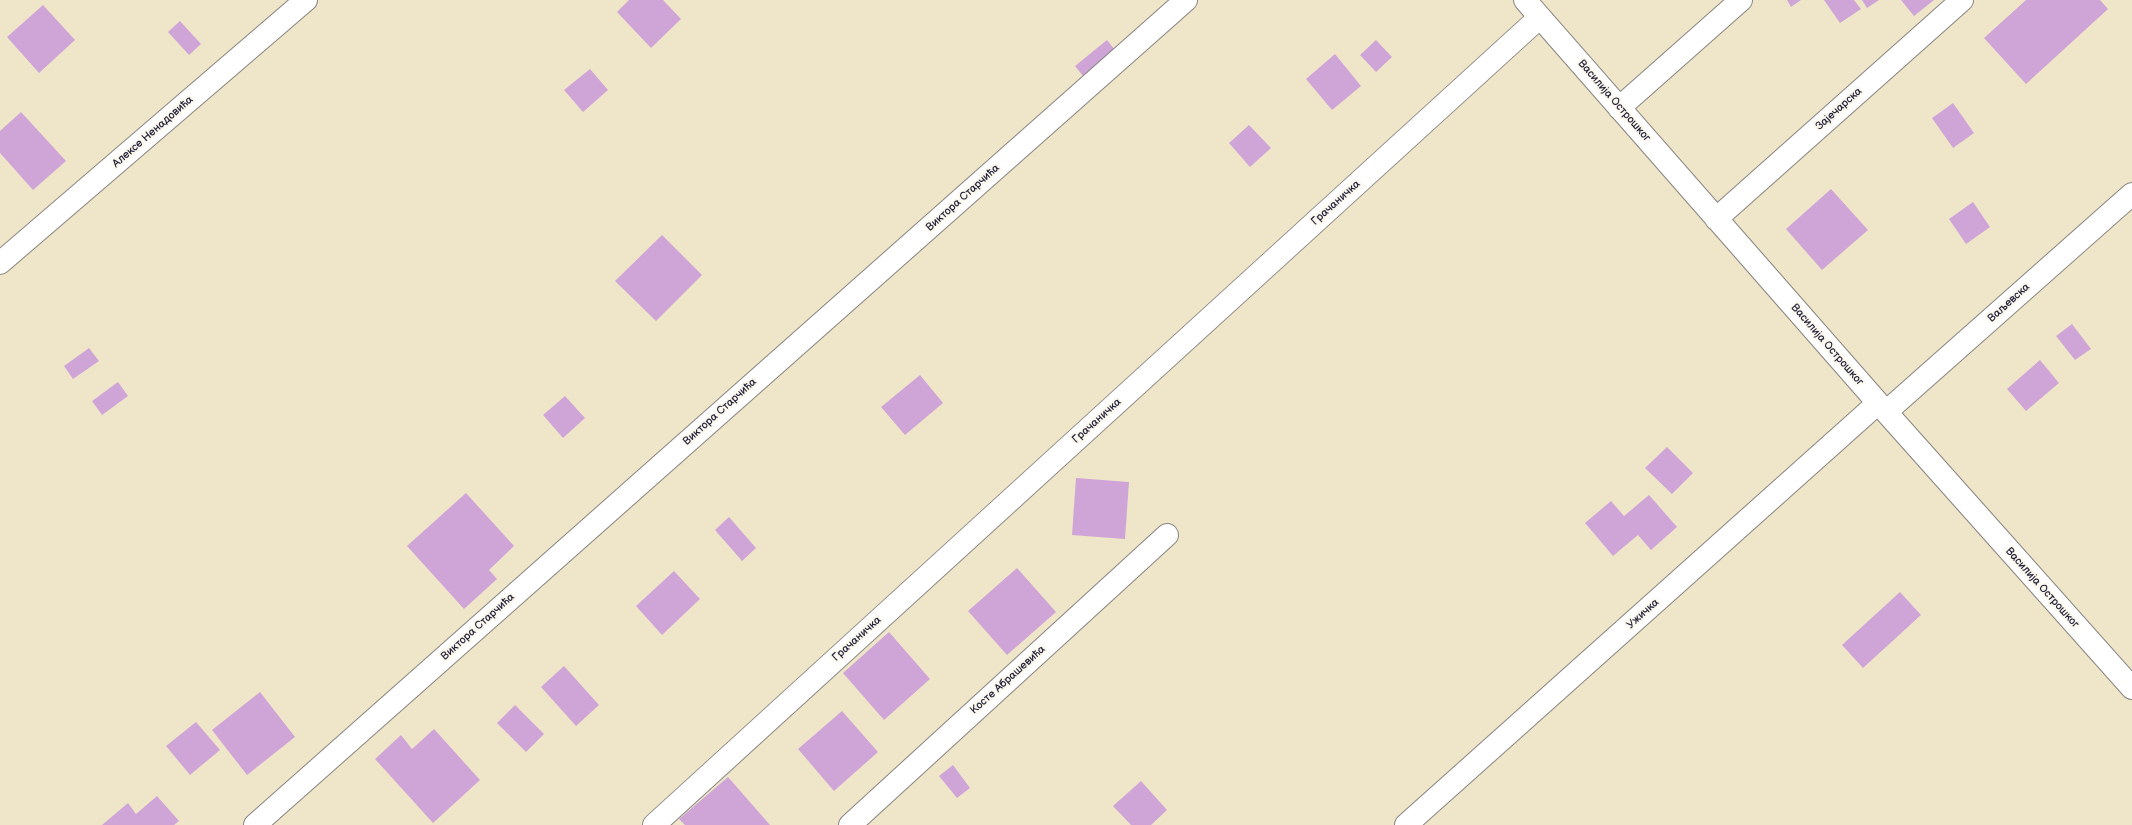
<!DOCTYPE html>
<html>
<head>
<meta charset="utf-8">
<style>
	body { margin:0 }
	canvas { display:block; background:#efe6c9 }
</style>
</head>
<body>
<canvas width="2132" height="825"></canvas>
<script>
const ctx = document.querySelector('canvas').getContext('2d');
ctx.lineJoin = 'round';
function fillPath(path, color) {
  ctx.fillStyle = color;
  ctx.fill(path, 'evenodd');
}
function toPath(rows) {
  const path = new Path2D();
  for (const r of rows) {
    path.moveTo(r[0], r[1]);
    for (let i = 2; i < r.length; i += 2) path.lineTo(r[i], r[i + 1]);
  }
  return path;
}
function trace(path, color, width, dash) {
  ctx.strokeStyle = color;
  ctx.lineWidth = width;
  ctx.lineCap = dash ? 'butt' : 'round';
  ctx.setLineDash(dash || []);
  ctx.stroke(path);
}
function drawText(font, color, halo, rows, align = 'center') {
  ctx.font = font + ' "Balsamiq Sans",sans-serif';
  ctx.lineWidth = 4;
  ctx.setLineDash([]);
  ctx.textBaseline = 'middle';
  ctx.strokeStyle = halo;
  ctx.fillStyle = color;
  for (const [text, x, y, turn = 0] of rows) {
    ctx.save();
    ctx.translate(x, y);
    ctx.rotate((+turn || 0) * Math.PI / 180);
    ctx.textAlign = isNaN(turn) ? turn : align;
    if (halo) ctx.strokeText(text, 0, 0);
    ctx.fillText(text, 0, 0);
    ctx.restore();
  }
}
const building = toPath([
	[629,0,663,0,681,19,651,48,617,12],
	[1787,0,1801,0,1791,7],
	[1824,0,1854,0,1861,9,1840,23],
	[1862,0,1879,0,1867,8],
	[1901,0,1934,0,1914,16],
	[2026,0,2100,0,2108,9,2026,84,1984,38],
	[43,5,75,40,39,73,7,37],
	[180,21,201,44,189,55,168,32],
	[1107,40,1115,50,1083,76,1075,66],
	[1376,40,1392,57,1376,72,1360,55],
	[1335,54,1361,86,1332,110,1306,79],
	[590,69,608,90,583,112,564,90],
	[1953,103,1974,133,1953,148,1932,118],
	[21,112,66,161,33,190,0,153,0,131],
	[1249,125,1271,148,1250,167,1229,143],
	[1831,189,1868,230,1822,270,1786,229],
	[1973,202,1990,227,1966,244,1949,219],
	[662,235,702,275,656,321,615,281],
	[2072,324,2091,349,2075,360,2056,336],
	[89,348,99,361,73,379,64,366],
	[2040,360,2059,383,2026,411,2007,389],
	[920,375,943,403,905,435,881,407],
	[118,382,128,396,102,415,92,401],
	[565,396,585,418,563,438,543,415],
	[1667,447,1693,473,1672,494,1645,468],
	[1076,478,1129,482,1125,539,1072,535],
	[466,493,514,546,489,570,497,579,464,609,407,546],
	[1649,495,1677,527,1651,550,1638,535,1613,556,1585,523,1611,501,1624,516],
	[729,517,756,548,742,561,715,530],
	[1017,568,1056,612,1007,655,968,611],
	[674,571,700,599,662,635,636,606],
	[1900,592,1921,615,1863,668,1842,645],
	[889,632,930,679,884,720,843,673],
	[564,666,599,705,576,726,541,687],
	[260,692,295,737,247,775,212,730],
	[515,705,544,734,526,752,497,723],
	[842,711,878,752,834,791,798,749],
	[196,722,220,750,190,775,166,746],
	[434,729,480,780,433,823,375,759,401,735,412,749],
	[953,765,970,788,957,798,939,776],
	[728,777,770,825,685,825,679,819],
	[1141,781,1167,810,1151,825,1131,825,1113,806],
	[157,796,179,821,174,825,102,825,128,803,136,814]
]);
const street = toPath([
	[1525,0,1886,412,2132,688],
	[1619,108,1741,0],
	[1716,219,1962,0],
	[0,263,306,0],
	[1886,412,2132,194],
	[255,825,1186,0],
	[654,825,1540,17],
	[850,825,1167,535],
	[1406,825,1878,403]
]);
const streetNames = [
	["Василија Острошког",1614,101,49],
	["Зајечарска",1839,109,-42],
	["Алексе Ненадовића",153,132,-41],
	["Виктора Старчића",963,198,-42],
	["Грачаничка",1336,203,-42],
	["Ваљевска",2009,303,-42],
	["Василија Острошког",1827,345,49],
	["Виктора Старчића",720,412,-42],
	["Грачаничка",1097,421,-42],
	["Василија Острошког",2042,588,48],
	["Ужичка",1643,614,-42],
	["Виктора Старчића",478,627,-42],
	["Грачаничка",857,639,-42],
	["Косте Абрашевића",1008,680,-42]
];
fillPath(building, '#cfa5d7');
trace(street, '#888482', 24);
trace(street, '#fff', 22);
drawText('11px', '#22223b', '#fbf7ec', streetNames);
</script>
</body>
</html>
